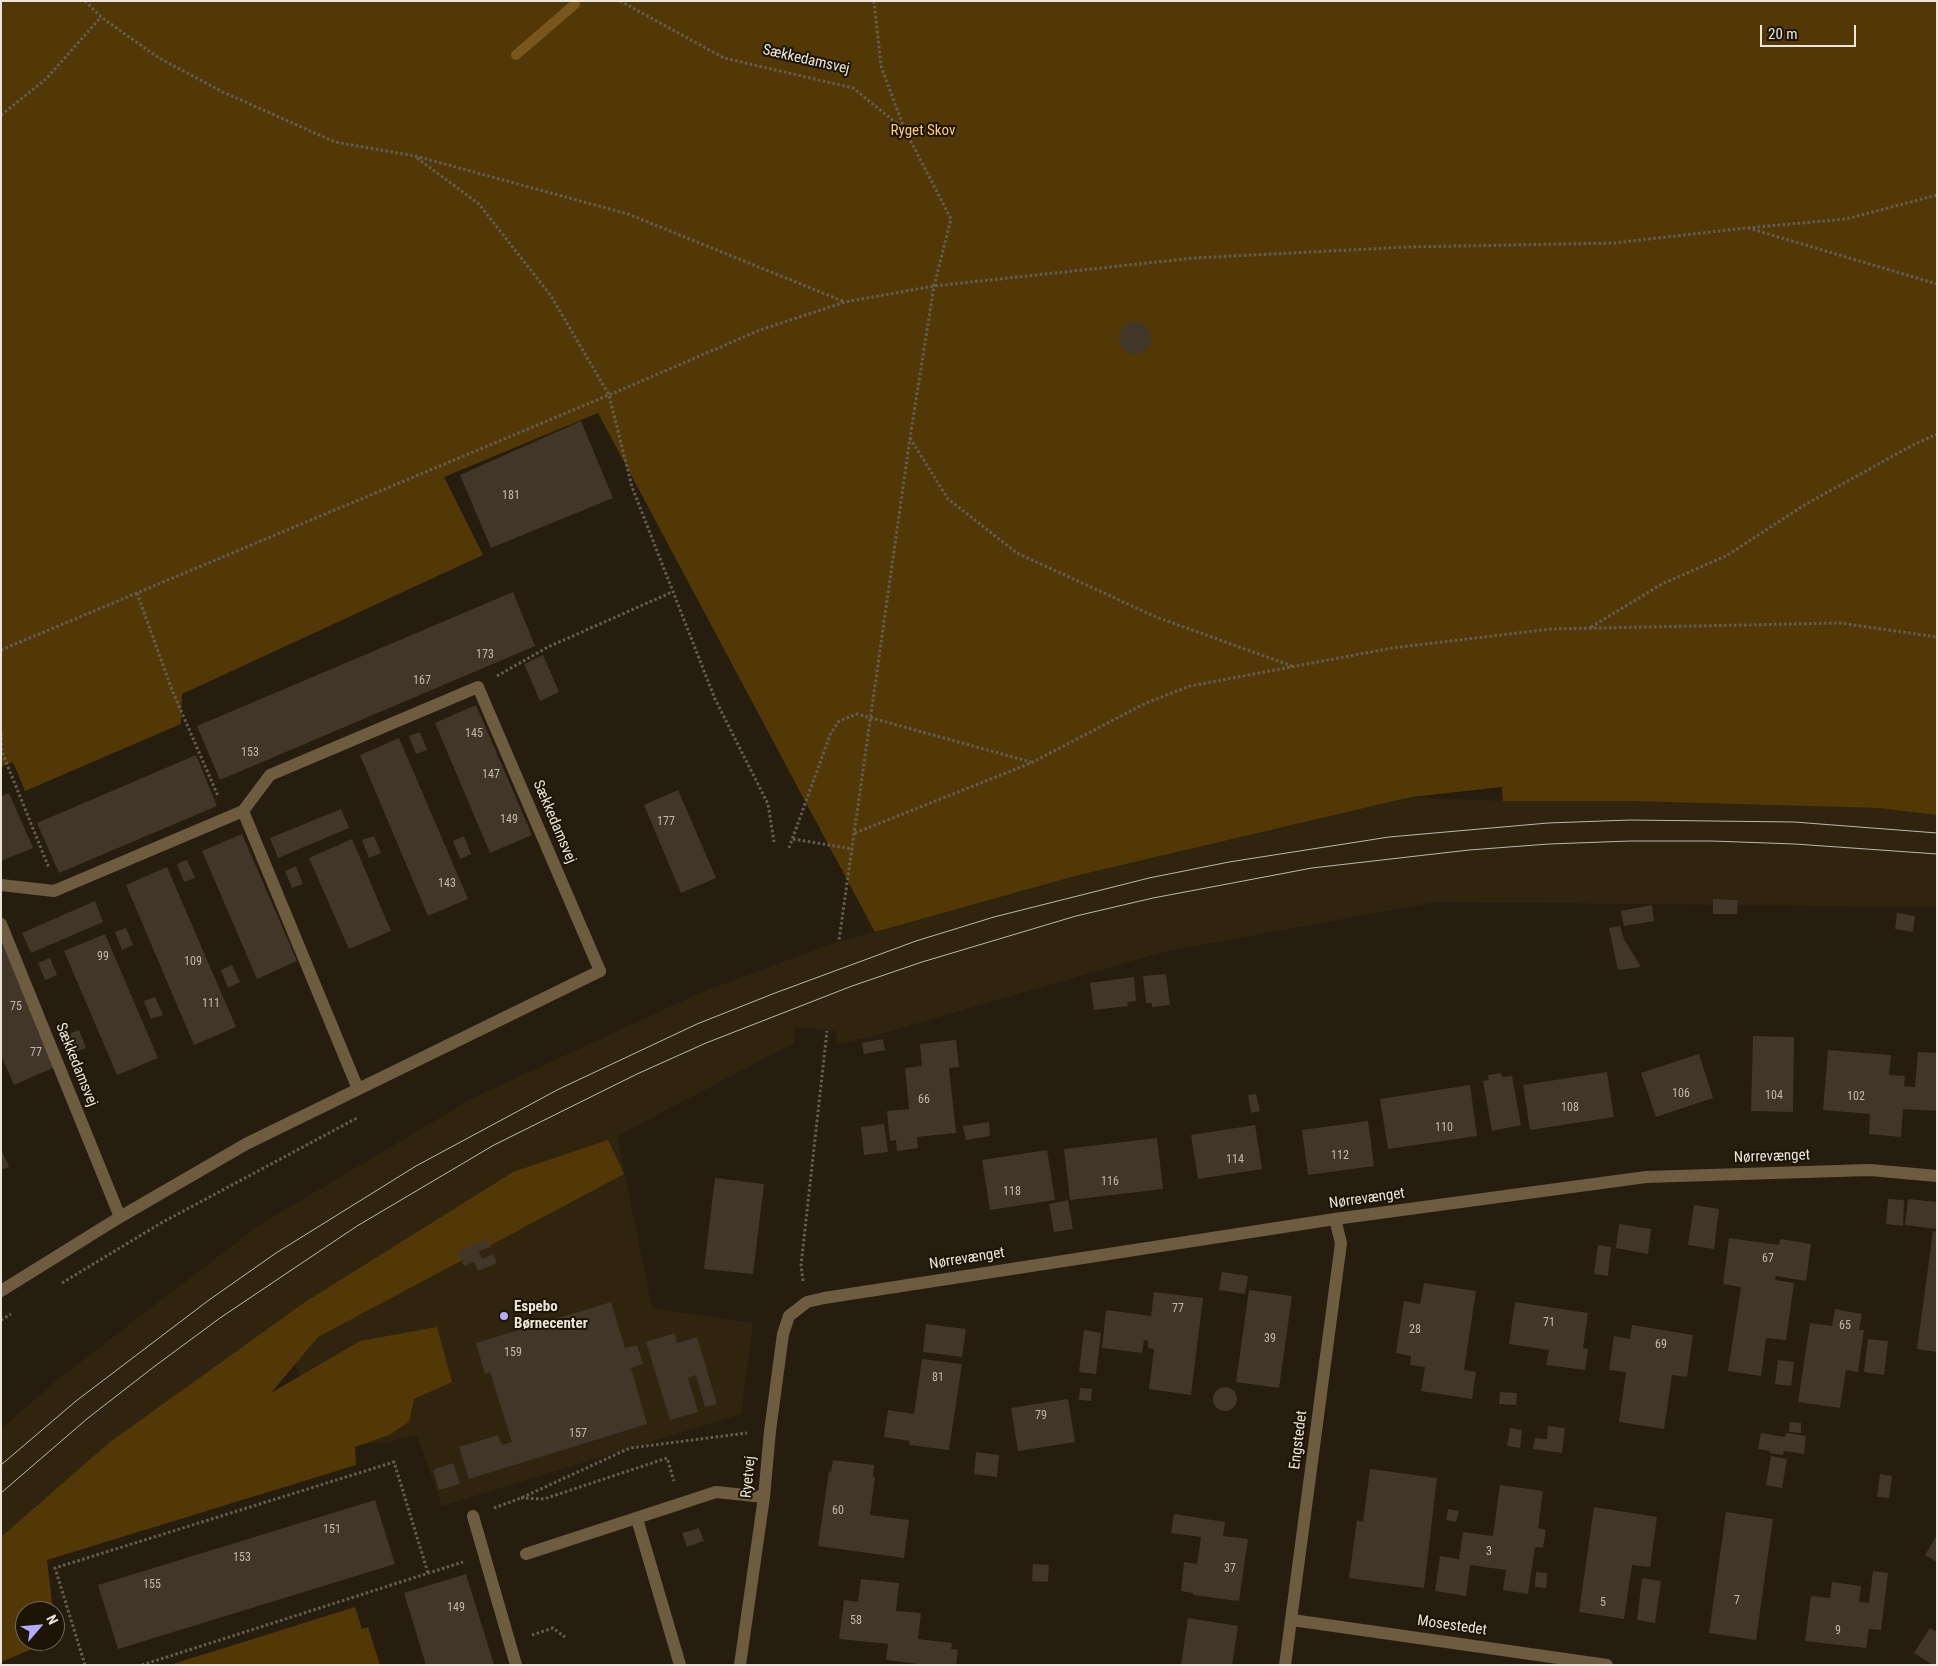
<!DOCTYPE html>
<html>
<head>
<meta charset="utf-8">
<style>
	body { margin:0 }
	#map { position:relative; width:1938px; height:1666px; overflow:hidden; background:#271d0f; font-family:"Roboto Condensed",sans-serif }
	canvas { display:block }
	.frame { position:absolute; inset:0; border:2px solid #ebe5db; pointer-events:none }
	.north { position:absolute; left:15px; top:1601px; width:50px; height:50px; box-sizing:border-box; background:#1d1406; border:1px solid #6f685b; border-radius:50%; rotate:63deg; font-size:14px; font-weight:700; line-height:20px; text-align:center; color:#ebe5db }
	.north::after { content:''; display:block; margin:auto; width:18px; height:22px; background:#b3adf9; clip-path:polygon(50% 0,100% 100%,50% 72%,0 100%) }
	.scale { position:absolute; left:1760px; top:25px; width:96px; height:22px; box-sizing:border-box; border:2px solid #ebe5db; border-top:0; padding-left:6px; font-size:15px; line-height:18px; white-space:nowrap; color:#ebe5db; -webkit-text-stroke:4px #1d1406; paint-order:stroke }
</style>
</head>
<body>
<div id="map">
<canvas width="1938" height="1666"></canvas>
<div class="frame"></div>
<div class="north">N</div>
<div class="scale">20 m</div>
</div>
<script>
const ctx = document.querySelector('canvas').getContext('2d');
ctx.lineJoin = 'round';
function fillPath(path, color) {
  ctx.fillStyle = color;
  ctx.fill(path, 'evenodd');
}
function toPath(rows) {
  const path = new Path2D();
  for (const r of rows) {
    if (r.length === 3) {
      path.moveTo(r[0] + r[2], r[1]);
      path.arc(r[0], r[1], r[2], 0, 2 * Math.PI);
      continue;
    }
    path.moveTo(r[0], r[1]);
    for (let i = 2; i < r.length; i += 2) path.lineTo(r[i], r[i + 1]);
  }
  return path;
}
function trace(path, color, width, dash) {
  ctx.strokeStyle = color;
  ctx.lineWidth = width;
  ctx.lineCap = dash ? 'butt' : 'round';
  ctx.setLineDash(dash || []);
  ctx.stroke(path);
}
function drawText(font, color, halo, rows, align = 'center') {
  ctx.font = font + ' "Roboto Condensed",sans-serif';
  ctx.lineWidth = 4;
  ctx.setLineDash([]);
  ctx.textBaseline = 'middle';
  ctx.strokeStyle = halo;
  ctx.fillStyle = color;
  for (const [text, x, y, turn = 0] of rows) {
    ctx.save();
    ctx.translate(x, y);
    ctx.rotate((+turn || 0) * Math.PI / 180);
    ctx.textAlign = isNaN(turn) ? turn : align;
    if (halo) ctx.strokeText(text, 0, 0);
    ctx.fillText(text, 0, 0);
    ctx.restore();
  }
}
const built = toPath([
	[1411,797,1503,801,1630,801,1878,808,1937,815,1937,907,1435,902,1163,952,870,1037,837,1044,836,1031,795,1027,794,1043,617,1136,652,1308,753,1323,741,1414,442,1506,417,1435,384,1443,344,1444,318,1425,283,1331,513,1172,305,1302,110,1442,1,1537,1,1429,57,1380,258,1226,473,1098,702,992,829,945,1075,876]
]);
const green = toPath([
	[1,1,1937,1,1937,815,1878,808,1630,801,1503,801,1502,787,1411,797,1075,876,875,932,598,413,444,477,483,555,182,694,181,724,25,791,13,762,1,767],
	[608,1140,624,1174,318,1337,271,1393,360,1341,437,1327,452,1382,414,1399,409,1422,389,1435,355,1447,356,1465,47,1560,53,1611,25,1611,25,1641,51,1641,1,1662,1,1537,110,1442,305,1302,513,1172],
	[355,1607,362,1629,368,1627,380,1665,170,1665]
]);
const stream = toPath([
	[516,55,575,4]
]);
const building = toPath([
	[1135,338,16],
	[581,421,613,498,491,548,460,475],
	[513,592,535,646,220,780,197,726],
	[543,655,559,692,540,701,524,664],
	[476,705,532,835,490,853,435,723],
	[420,732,427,750,416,754,409,736],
	[399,738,468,899,428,916,360,755],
	[196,755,217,806,59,873,37,823],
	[678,790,716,878,681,893,644,805],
	[9,793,33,848,1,861,1,796],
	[341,809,349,828,278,858,270,838],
	[242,834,297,961,257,979,202,851],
	[374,836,381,853,369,858,362,840],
	[464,836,471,854,460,859,453,841],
	[352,839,391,931,349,949,309,858],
	[187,860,195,878,184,882,177,864],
	[296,866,303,884,292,888,285,871],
	[167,867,236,1027,194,1045,126,885],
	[1713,899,1738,900,1737,914,1713,914],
	[95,901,103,922,31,953,22,933],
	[1652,905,1654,921,1624,926,1621,911],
	[1897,913,1915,916,1913,932,1895,929],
	[1620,926,1624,939,1641,967,1618,970,1609,928],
	[126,928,133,945,122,950,115,932],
	[105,934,158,1058,117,1075,64,951],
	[1,940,55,1067,14,1085,1,1055],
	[50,958,57,975,45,980,38,963],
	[232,965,240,982,228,988,221,970],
	[1166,974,1170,1005,1152,1007,1152,1003,1146,1003,1143,976],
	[1134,977,1136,1001,1127,1002,1128,1006,1094,1010,1090,983],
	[155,997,163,1015,151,1019,144,1001],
	[79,1030,86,1048,75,1052,68,1034],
	[1753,1036,1794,1037,1793,1112,1751,1111],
	[883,1039,885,1050,864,1054,862,1043],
	[956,1040,959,1067,949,1068,956,1133,917,1137,918,1148,897,1151,896,1140,890,1141,887,1111,909,1109,905,1068,922,1066,920,1044],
	[1828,1050,1891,1055,1889,1075,1905,1076,1904,1086,1915,1087,1918,1052,1937,1053,1937,1111,1903,1109,1901,1137,1869,1134,1870,1114,1823,1110],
	[1699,1054,1713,1098,1656,1117,1641,1073],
	[1607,1072,1614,1117,1530,1130,1523,1085],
	[1501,1073,1502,1077,1512,1076,1521,1125,1492,1131,1483,1081,1489,1080,1488,1075],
	[1470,1085,1477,1136,1388,1149,1380,1099],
	[1256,1094,1260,1111,1251,1113,1248,1095],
	[1368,1121,1374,1166,1308,1175,1302,1130],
	[989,1122,990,1136,966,1140,963,1126],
	[884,1124,888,1152,864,1155,861,1127],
	[1255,1125,1262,1169,1198,1179,1191,1135],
	[1157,1138,1163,1189,1070,1200,1064,1149],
	[1,1149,9,1167,1,1170],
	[1047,1150,1055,1200,990,1210,982,1160],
	[715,1178,764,1184,753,1274,704,1269],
	[1888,1199,1904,1200,1903,1226,1886,1224],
	[1908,1199,1937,1202,1937,1229,1905,1225],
	[1068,1200,1073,1229,1054,1232,1049,1204],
	[1694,1205,1719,1209,1714,1249,1688,1245],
	[1619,1224,1651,1229,1648,1254,1616,1248],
	[1933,1231,1937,1232,1937,1352,1917,1349],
	[1729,1238,1779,1245,1780,1239,1811,1244,1806,1281,1776,1276,1775,1280,1794,1283,1786,1340,1766,1338,1761,1376,1728,1371,1741,1287,1723,1284],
	[487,1239,491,1247,479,1251,482,1259,493,1254,497,1263,478,1271,474,1262,464,1266,458,1252],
	[1598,1245,1611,1247,1608,1276,1594,1274],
	[1222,1272,1248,1276,1245,1294,1219,1290],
	[1424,1283,1476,1291,1464,1370,1476,1372,1472,1399,1421,1391,1425,1367,1410,1365,1411,1356,1396,1353,1404,1301,1420,1304],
	[1249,1290,1292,1296,1279,1388,1236,1382],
	[1154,1292,1203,1298,1191,1395,1149,1389,1154,1349,1148,1348,1148,1341,1144,1340,1142,1353,1102,1348,1106,1310,1151,1316],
	[611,1302,625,1348,637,1345,643,1364,631,1368,647,1424,469,1479,459,1447,498,1435,502,1445,512,1442,490,1372,485,1374,476,1343],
	[1515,1302,1588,1313,1583,1348,1588,1349,1585,1370,1546,1365,1549,1350,1509,1344],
	[1835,1309,1862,1314,1859,1330,1864,1330,1858,1372,1846,1370,1840,1408,1798,1402,1810,1323,1832,1326],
	[926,1324,966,1329,962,1357,923,1352],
	[1632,1325,1693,1335,1687,1377,1672,1375,1664,1429,1619,1422,1626,1372,1609,1370,1614,1336,1630,1339],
	[1084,1330,1101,1333,1096,1374,1079,1372],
	[675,1333,677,1343,697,1337,717,1404,705,1407,696,1375,688,1378,698,1412,670,1420,646,1342],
	[1868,1339,1888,1341,1884,1375,1864,1372],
	[922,1359,962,1364,949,1450,909,1445,910,1441,884,1437,888,1410,914,1414],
	[1778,1360,1794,1362,1791,1386,1775,1384],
	[1225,1399,12],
	[1080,1388,1092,1389,1091,1401,1079,1400],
	[1500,1392,1517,1393,1516,1405,1499,1404],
	[1068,1399,1075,1442,1018,1451,1011,1408],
	[1790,1422,1801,1423,1801,1433,1789,1432],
	[1548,1426,1565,1428,1562,1453,1533,1449,1535,1438,1547,1439],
	[1510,1428,1522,1430,1520,1448,1507,1446],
	[1761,1433,1785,1437,1786,1433,1806,1436,1804,1454,1784,1451,1783,1455,1770,1453,1770,1451,1758,1449],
	[976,1452,999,1455,997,1477,974,1474],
	[1771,1456,1787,1459,1782,1488,1766,1485],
	[833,1460,874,1465,873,1477,875,1477,870,1515,909,1520,904,1558,818,1546,829,1471,831,1472],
	[453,1463,460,1484,439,1490,433,1470],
	[1370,1469,1437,1478,1424,1588,1349,1578,1357,1520,1363,1522],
	[1880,1474,1892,1476,1889,1498,1877,1497],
	[1500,1485,1543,1491,1538,1528,1546,1530,1543,1548,1535,1547,1528,1594,1503,1590,1506,1570,1470,1565,1466,1596,1435,1591,1440,1556,1459,1559,1463,1532,1493,1536],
	[375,1500,395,1564,118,1649,98,1585],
	[1594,1507,1657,1517,1650,1567,1632,1565,1624,1619,1579,1612],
	[1448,1509,1459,1511,1456,1522,1446,1520],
	[1726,1512,1773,1519,1756,1640,1709,1633],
	[1174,1514,1225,1522,1223,1536,1248,1539,1239,1601,1193,1595,1193,1593,1181,1591,1184,1562,1197,1564,1201,1537,1171,1533],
	[699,1528,704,1541,687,1547,682,1533],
	[1937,1535,1937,1562,1925,1555],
	[1033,1564,1049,1565,1048,1582,1032,1581],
	[1873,1571,1888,1573,1881,1630,1869,1629,1866,1648,1805,1641,1811,1596,1830,1598,1832,1582,1861,1586,1859,1602,1869,1603],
	[1536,1572,1547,1573,1546,1588,1535,1587],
	[466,1574,494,1665,426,1665,404,1593],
	[1642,1578,1661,1581,1655,1623,1637,1620],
	[861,1579,899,1583,896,1611,921,1613,918,1639,952,1643,951,1649,958,1650,956,1665,927,1665,886,1660,888,1644,839,1639,844,1600,858,1602],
	[1188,1618,1238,1626,1232,1665,1181,1665],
	[1930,1628,1937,1632,1937,1665,1933,1665,1914,1653]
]);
const path = toPath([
	[85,1,101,17,159,58,223,92,335,142,415,156,628,214,845,302],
	[620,1,724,58,853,88,905,130,951,219,934,286,910,438,839,940],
	[874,1,881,66,904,128],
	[1,115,46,79,101,17],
	[417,158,479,204,551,296,609,395,632,487,715,699,768,804,774,842],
	[1748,228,1937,284],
	[910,438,948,499,1017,553,1156,617,1292,666],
	[137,593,172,690,218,796],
	[1591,627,1662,584,1726,556,1806,504,1911,446,1937,434],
	[1,650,609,395,760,330,845,302,934,286,1194,258,1408,247,1614,243,1746,228,1846,219,1937,195],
	[497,676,548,647,672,592],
	[1,733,2,752,49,868],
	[855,833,1031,763,1146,703,1190,686,1392,648,1551,629,1840,623,1937,637],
	[793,839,853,849],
	[789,848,830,735,839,721,857,714,1031,762],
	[803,1281,801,1265,827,1031],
	[62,1283,161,1223,357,1118],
	[1,1320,11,1314],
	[521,1498,544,1499,667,1458,674,1481],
	[494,1508,521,1498,630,1448,747,1433],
	[532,1635,553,1628,565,1637],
	[85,1665,55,1568,394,1462,428,1573],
	[142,1665,463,1562]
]);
const lane = toPath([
	[243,811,358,1089],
	[1,885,54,891,243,811,270,775,478,687,600,971],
	[1,924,120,1217],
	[473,1516,516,1665],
	[637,1519,680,1665],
	[526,1554,716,1492,764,1497]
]);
const street = toPath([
	[1,1291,120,1217,246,1144,600,971],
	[1292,1620,1607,1665],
	[740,1665,764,1497,770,1431,783,1334,789,1316,807,1302,824,1298,1335,1219,1646,1177,1870,1170,1937,1176],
	[1285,1665,1341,1243,1335,1219]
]);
const tram = toPath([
	[1,1465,76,1401,209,1300,276,1253,416,1166,559,1089,697,1024,775,993,916,941,994,917,1149,878,1229,862,1389,837,1548,823,1630,820,1794,822,1937,833],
	[1,1493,88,1418,155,1366,220,1318,357,1226,494,1145,637,1074,706,1043,852,986,922,962,1076,916,1153,898,1312,868,1469,850,1549,844,1630,841,1712,841,1795,844,1937,854]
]);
const markers = [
	[504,1316,5,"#b3adf9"]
];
const numberNames = [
	["181",511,496],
	["173",485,655],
	["167",422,681],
	["145",474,734],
	["153",250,753],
	["147",491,775],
	["149",509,820],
	["177",666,822],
	["143",447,884],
	["99",103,957],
	["109",193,962],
	["111",211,1004],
	["75",16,1007],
	["77",36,1053],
	["106",1681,1094],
	["104",1774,1096],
	["102",1856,1097],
	["66",924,1100],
	["108",1570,1108],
	["110",1444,1128],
	["112",1340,1156],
	["114",1235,1160],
	["116",1110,1182],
	["118",1012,1192],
	["67",1768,1259],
	["77",1178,1309],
	["71",1549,1323],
	["65",1845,1326],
	["28",1415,1330],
	["39",1270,1339],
	["69",1661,1345],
	["159",513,1353],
	["81",938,1378],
	["79",1041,1416],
	["157",578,1434],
	["60",838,1511],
	["151",332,1530],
	["3",1489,1552],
	["153",242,1558],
	["37",1230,1569],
	["155",152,1585],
	["7",1737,1601],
	["5",1603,1603],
	["149",456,1608],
	["58",856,1621],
	["9",1838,1631]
];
const streetNames = [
	["Sækkedamsvej",806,60,13],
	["Sækkedamsvej",554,822,67],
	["Sækkedamsvej",76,1065,68],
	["Nørrevænget",1772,1157,-2],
	["Nørrevænget",1367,1199,-8],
	["Nørrevænget",967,1259,-9],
	["Engstedet",1299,1440,-83],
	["Ryetvej",749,1477,-84],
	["Mosestedet",1452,1626,8]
];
const parkNames = [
	["Ryget Skov",923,131]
];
const poiNames = [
	["Espebo",514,1307],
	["Børnecenter",514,1324]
];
fillPath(built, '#31240f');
fillPath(green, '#523807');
trace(stream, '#78561d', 10);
fillPath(building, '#413627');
trace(path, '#665d50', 3, [2.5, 2.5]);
trace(lane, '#6e5c40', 12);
trace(street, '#6e5c40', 12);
trace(tram, '#beb7ac', 1);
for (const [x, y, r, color] of markers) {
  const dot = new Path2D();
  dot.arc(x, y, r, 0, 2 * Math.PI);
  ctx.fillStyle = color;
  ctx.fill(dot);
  trace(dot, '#1d1406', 2);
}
drawText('12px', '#c0b9ae', null, numberNames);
drawText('15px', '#ebe5db', '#1d1406', streetNames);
drawText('15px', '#fecd82', '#1d1406', parkNames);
drawText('bold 15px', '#ebe5db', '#1d1406', poiNames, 'left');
</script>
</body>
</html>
